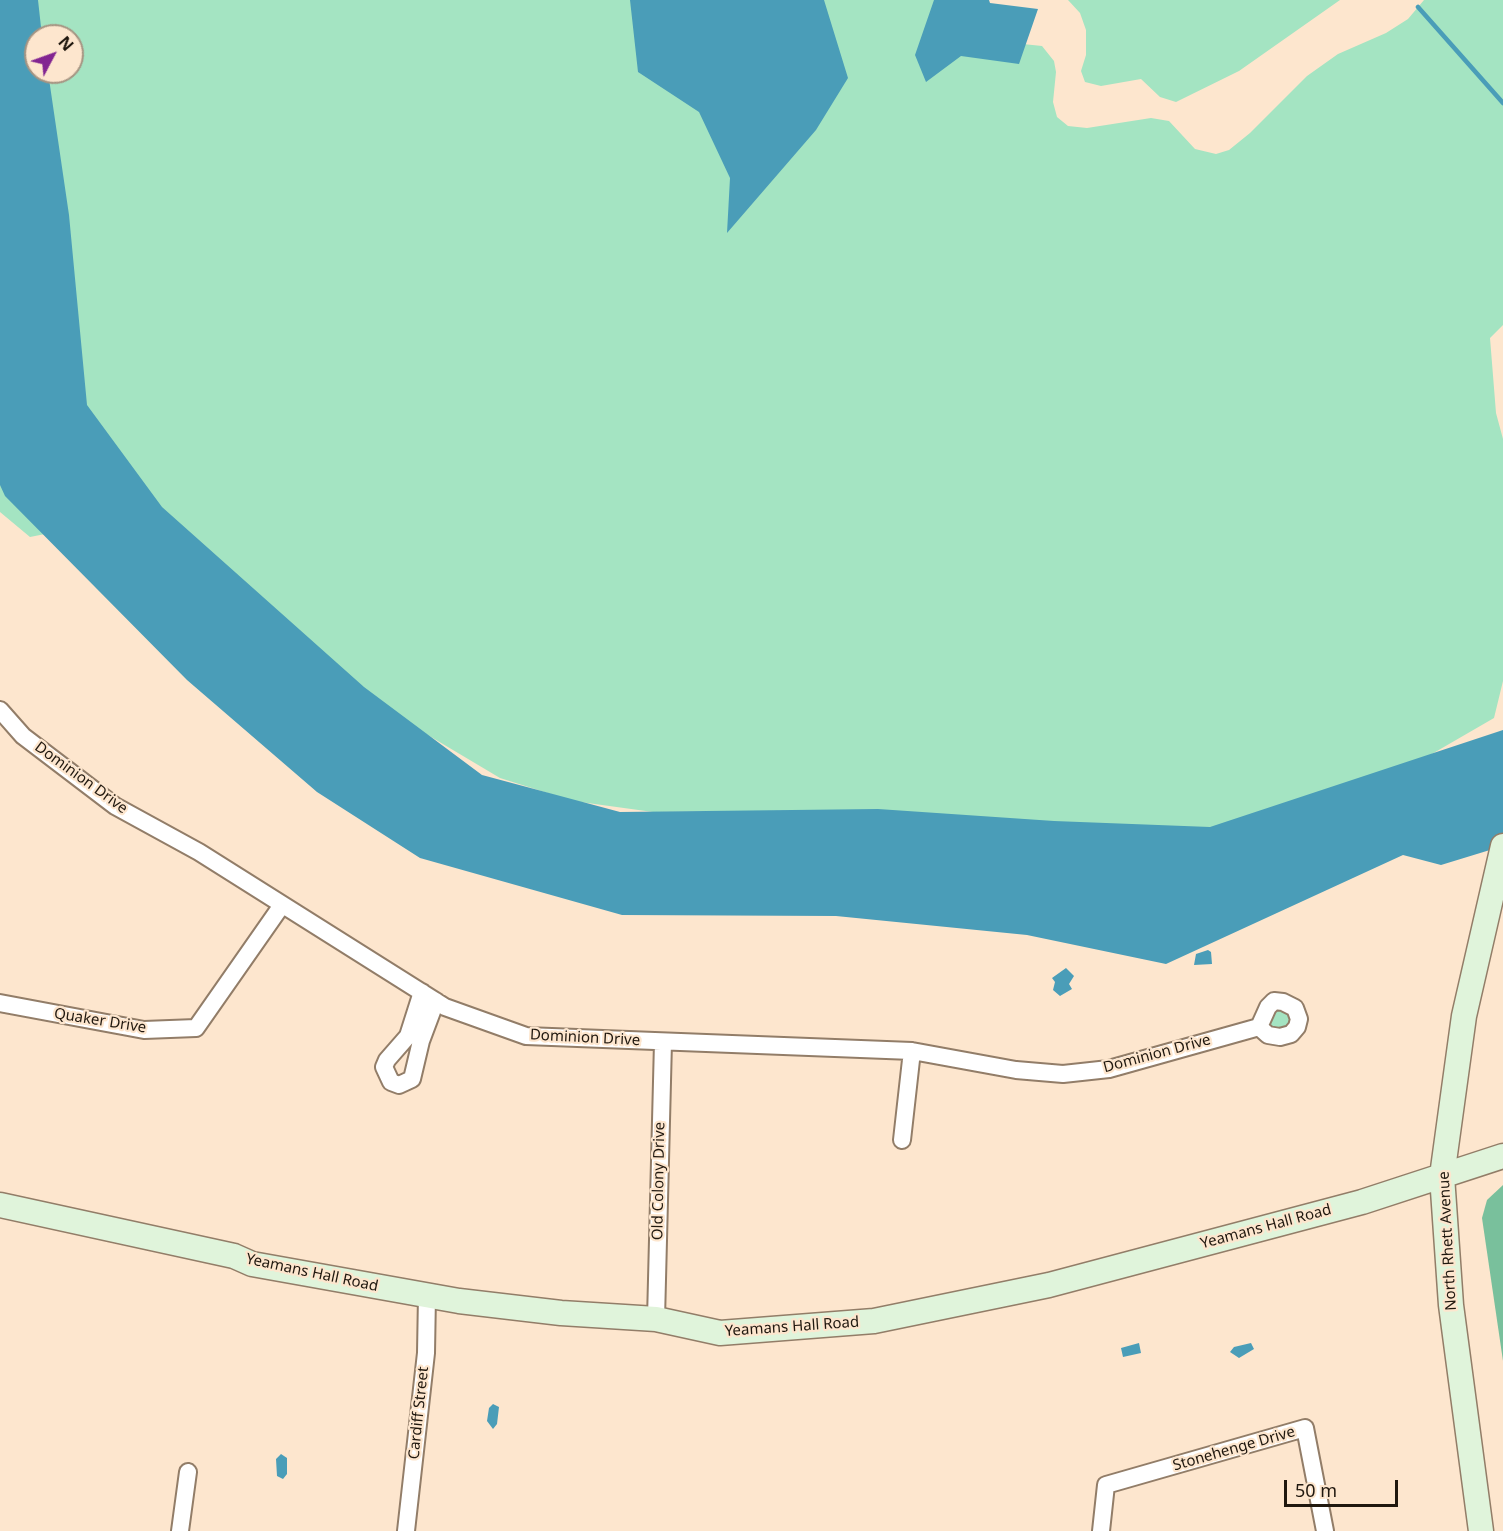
<!DOCTYPE html>
<html>
<head>
<meta charset="utf-8">
<style>
	body { margin:0 }
	#map { position:relative; width:1503px; height:1531px; overflow:hidden; background:#fde6ce; font-family:"Noto Sans",sans-serif }
	canvas { display:block }
	.north { position:absolute; left:24px; top:24px; width:60px; height:60px; box-sizing:border-box; background:#fde6ce; border:2px solid #a59482; border-radius:50%; rotate:49deg; font-size:16px; font-weight:700; line-height:24px; text-align:center; color:#20180f }
	.north::after { content:''; display:block; margin:auto; width:21px; height:27px; background:#822591; clip-path:polygon(50% 0,100% 100%,50% 72%,0 100%) }
	.scale { position:absolute; left:1284px; top:1480px; width:114px; height:27px; box-sizing:border-box; border:3px solid #20180f; border-top:0; padding-left:8px; font-size:18px; line-height:21px; white-space:nowrap; color:#20180f; -webkit-text-stroke:4px #fde6ce; paint-order:stroke }
</style>
</head>
<body>
<div id="map">
<canvas width="1503" height="1531"></canvas>
<div class="north">N</div>
<div class="scale">50 m</div>
</div>
<script>
const ctx = document.querySelector('canvas').getContext('2d');
ctx.lineJoin = 'round';
function fillPath(path, color) {
  ctx.fillStyle = color;
  ctx.fill(path, 'evenodd');
}
function toPath(rows) {
  const path = new Path2D();
  for (const r of rows) {
    if (r.length === 3) {
      path.moveTo(r[0] + r[2], r[1]);
      path.arc(r[0], r[1], r[2], 0, 2 * Math.PI);
      continue;
    }
    path.moveTo(r[0], r[1]);
    for (let i = 2; i < r.length; i += 2) path.lineTo(r[i], r[i + 1]);
  }
  return path;
}
function trace(path, color, width, dash) {
  ctx.strokeStyle = color;
  ctx.lineWidth = width;
  ctx.lineCap = dash ? 'butt' : 'round';
  ctx.setLineDash(dash || []);
  ctx.stroke(path);
}
function drawText(font, color, halo, rows, align = 'center') {
  ctx.font = font + ' "Noto Sans",sans-serif';
  ctx.lineWidth = 4.5;
  ctx.setLineDash([]);
  ctx.textBaseline = 'middle';
  ctx.strokeStyle = halo;
  ctx.fillStyle = color;
  for (const [text, x, y, turn = 0] of rows) {
    ctx.save();
    ctx.translate(x, y);
    ctx.rotate((+turn || 0) * Math.PI / 180);
    ctx.textAlign = isNaN(turn) ? turn : align;
    if (halo) ctx.strokeText(text, 0, 0);
    ctx.fillText(text, 0, 0);
    ctx.restore();
  }
}
const green = toPath([
	[0,0,941,0,1023,44,1042,46,1054,61,1056,72,1053,102,1057,117,1068,126,1087,128,1151,118,1169,121,1195,149,1216,154,1229,150,1250,133,1307,76,1338,54,1386,33,1408,19,1424,0,1503,0,1503,325,1490,338,1496,413,1503,439,1503,681,1494,718,1418,762,1231,843,882,810,653,812,573,801,500,778,416,728,244,598,79,419],
	[36,36,72,36,72,72,36,72],
	[1068,0,1340,0,1239,71,1176,102,1160,97,1141,79,1101,86,1085,82,1081,71,1086,55,1086,30,1080,13],
	[0,448,55,532,30,537,0,512],
	[1281,1020,11]
]);
const forest = toPath([
	[1503,1185,1503,1361,1482,1218,1487,1200]
]);
const water = toPath([
	[0,0,38,0,42,36,36,36,36,72,48,72,69,215,87,405,162,507,364,687,482,775,620,812,878,809,1054,821,1210,827,1503,730,1503,846,1441,865,1403,855,1166,964,1027,935,836,916,622,915,420,858,317,792,187,680,5,496,0,485],
	[630,0,824,0,848,78,816,130,727,233,730,178,699,112,638,72],
	[934,0,989,0,990,3,1038,9,1019,64,961,56,926,82,915,55],
	[1208,950,1211,952,1212,964,1194,965,1196,954],
	[1066,968,1074,976,1069,984,1072,989,1060,996,1053,990,1055,982,1052,978],
	[1139,1343,1141,1353,1123,1357,1121,1348],
	[1251,1343,1254,1349,1239,1358,1230,1352,1234,1347],
	[493,1404,499,1407,497,1424,493,1429,487,1421,489,1408],
	[281,1454,287,1458,287,1474,283,1479,277,1476,276,1459]
]);
const stream = toPath([
	[1418,7,1503,103]
]);
const street = toPath([
	[0,710,23,736,115,806,199,852,445,1007,526,1036,912,1051,1016,1070,1063,1074,1109,1069,1259,1027,1268,1035,1280,1037,1291,1034,1297,1027,1299,1019,1295,1008,1283,1002,1274,1001,1268,1007,1259,1027],
	[422,992,408,1036,387,1060,384,1067,391,1082,399,1085,412,1079,421,1041,436,1001],
	[0,1003,144,1030,196,1028,282,905],
	[902,1140,912,1051],
	[656,1319,663,1042],
	[180,1531,188,1472],
	[406,1531,426,1353,427,1295],
	[1101,1531,1106,1485,1305,1428,1325,1531]
]);
const secondary = toPath([
	[0,1205,234,1256,252,1264,459,1301,561,1313,656,1319,720,1333,874,1321,1049,1285,1362,1202,1503,1156],
	[1481,1531,1451,1305,1442,1176,1464,1016,1503,846]
]);
const streetNames = [
	["Dominion Drive",81,778,36],
	["Quaker Drive",100,1021,9],
	["Dominion Drive",585,1038,3],
	["Dominion Drive",1157,1054,-15],
	["Old Colony Drive",659,1181,-89],
	["Yeamans Hall Road",1266,1227,-15],
	["North Rhett Avenue",1448,1241,-93],
	["Yeamans Hall Road",312,1273,12],
	["Yeamans Hall Road",792,1327,-4],
	["Cardiff Street",419,1413,-84],
	["Stonehenge Drive",1234,1449,-16]
];
fillPath(green, '#a4e4c2');
fillPath(forest, '#79c09c');
fillPath(water, '#4a9db8');
trace(stream, '#4a9db8', 4.5);
trace(street, '#927d68', 20);
trace(secondary, '#927d68', 27);
trace(street, '#fff', 16);
trace(secondary, '#e0f4db', 24);
drawText('15px', '#20180f', '#fde6ce', streetNames);
</script>
</body>
</html>
